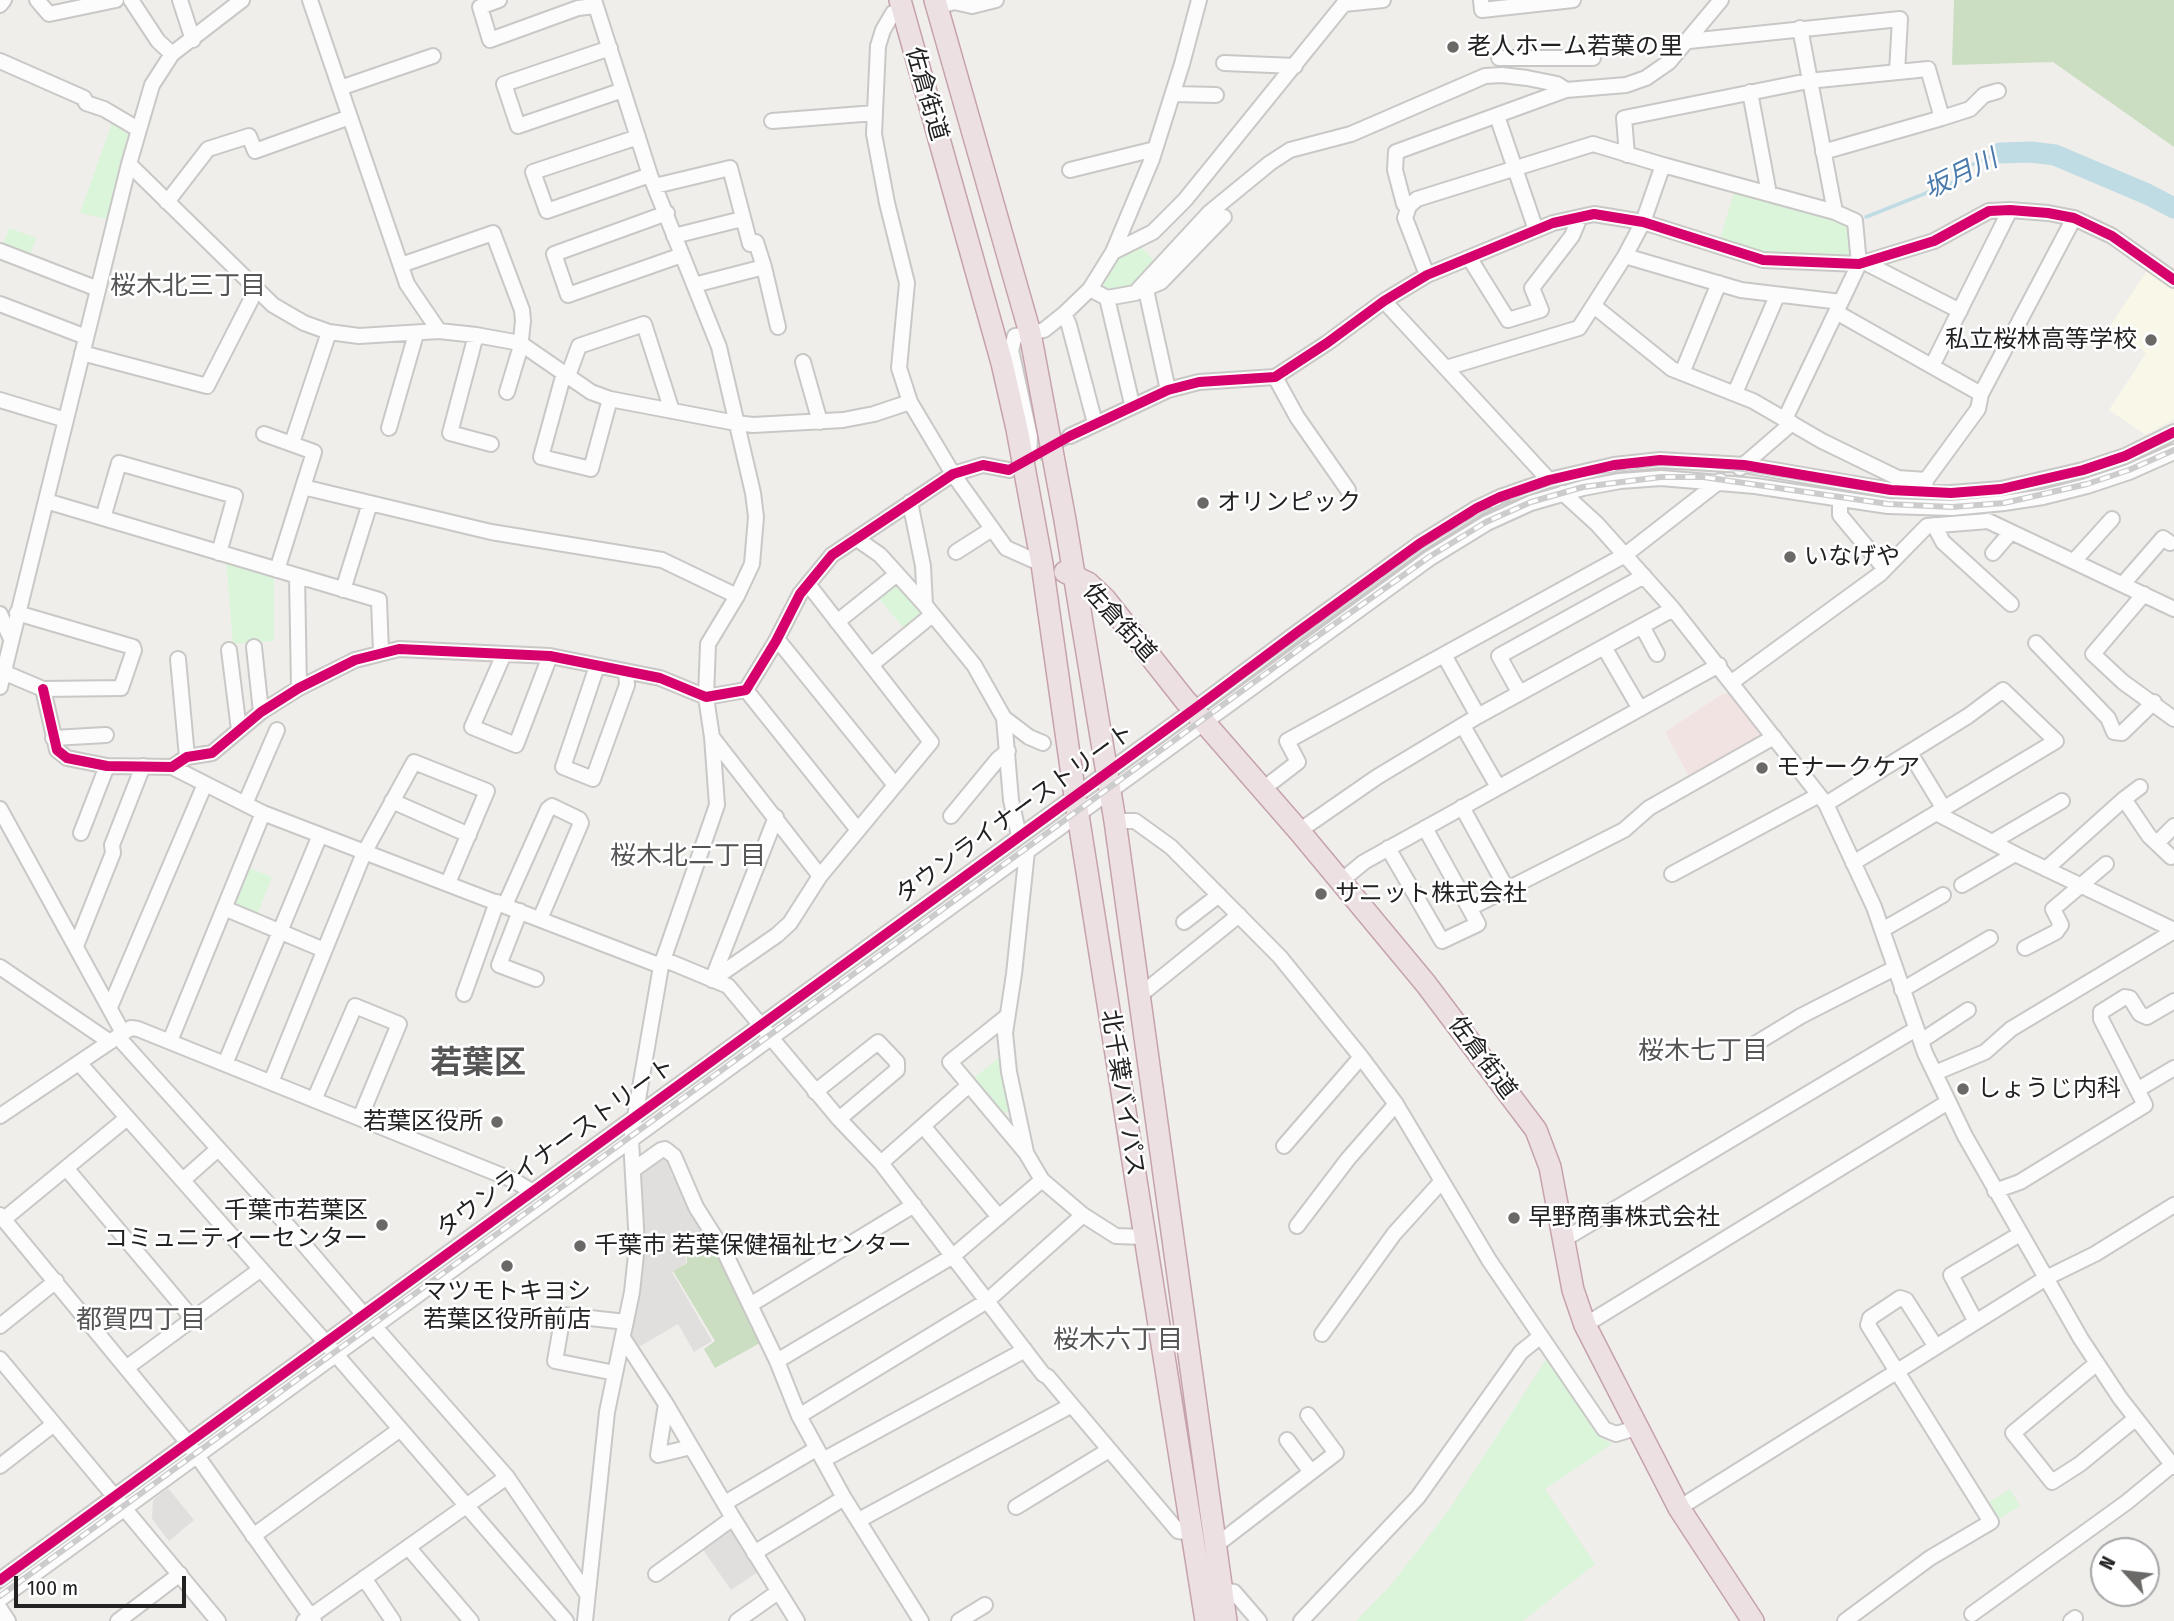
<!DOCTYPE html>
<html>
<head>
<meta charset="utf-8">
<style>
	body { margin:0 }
	#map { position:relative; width:2174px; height:1621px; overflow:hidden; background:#f0eeeb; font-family:"Fira Sans Condensed",sans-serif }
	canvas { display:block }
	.north { position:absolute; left:2090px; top:1537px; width:70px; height:70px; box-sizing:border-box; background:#fff; border:2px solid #a7a7a7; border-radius:50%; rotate:297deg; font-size:19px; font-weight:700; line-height:28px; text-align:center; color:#222 }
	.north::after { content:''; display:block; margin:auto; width:24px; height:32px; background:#6a6968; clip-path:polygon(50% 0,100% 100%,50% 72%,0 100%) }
	.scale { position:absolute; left:14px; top:1576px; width:172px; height:32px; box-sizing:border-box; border:4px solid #222; border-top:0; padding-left:9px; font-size:21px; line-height:24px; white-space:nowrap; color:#222; -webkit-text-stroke:5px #fff; paint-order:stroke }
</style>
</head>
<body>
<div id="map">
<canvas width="2174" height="1621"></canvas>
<div class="north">N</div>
<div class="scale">100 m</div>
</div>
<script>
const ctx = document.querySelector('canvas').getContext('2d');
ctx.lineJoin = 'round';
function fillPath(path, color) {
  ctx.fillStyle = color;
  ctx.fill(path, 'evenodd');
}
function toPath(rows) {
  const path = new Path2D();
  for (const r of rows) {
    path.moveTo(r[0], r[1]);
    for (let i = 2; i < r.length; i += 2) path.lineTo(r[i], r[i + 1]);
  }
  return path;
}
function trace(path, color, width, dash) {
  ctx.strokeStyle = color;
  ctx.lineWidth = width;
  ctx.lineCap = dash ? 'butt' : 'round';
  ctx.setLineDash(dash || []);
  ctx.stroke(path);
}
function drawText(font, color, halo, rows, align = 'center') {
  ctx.font = font + ' "Fira Sans Condensed","Noto Sans JP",sans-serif';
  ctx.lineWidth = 5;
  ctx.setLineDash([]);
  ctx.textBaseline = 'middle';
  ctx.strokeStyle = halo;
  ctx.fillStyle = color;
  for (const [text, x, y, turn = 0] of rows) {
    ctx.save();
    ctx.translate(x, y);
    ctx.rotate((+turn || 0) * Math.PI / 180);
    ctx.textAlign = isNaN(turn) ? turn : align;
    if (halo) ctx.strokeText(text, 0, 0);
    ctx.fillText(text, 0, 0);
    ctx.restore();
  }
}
const commercial = toPath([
	[1735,693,1767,737,1690,778,1665,732,1722,694]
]);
const education = toPath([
	[2149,268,2174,287,2174,419,2146,435,2109,410,2146,353,2110,326]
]);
const forest = toPath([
	[1954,0,2174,0,2174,147,2053,62,1952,65],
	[710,1245,717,1255,760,1343,715,1368,704,1349,715,1341,673,1271,687,1263,687,1246]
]);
const park = toPath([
	[112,123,124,129,128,135,107,219,80,213],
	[1734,193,1801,211,1824,215,1842,222,1848,230,1851,258,1768,257,1719,242],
	[9,228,36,238,29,258,2,249],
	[1139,245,1158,264,1133,291,1107,296,1095,288,1117,256],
	[226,559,274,574,274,641,233,644],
	[895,580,924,611,923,617,906,631,876,595],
	[247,867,272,877,256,917,236,909,233,902],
	[1004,1054,1014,1107,1001,1116,971,1080],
	[1547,1358,1601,1438,1612,1444,1545,1489,1595,1564,1523,1621,1356,1621,1390,1586,1449,1510],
	[2010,1489,2020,1506,1997,1520,1986,1504]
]);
const parking = toPath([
	[662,1156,666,1157,672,1176,677,1177,690,1212,709,1243,685,1244,686,1263,672,1272,712,1341,694,1352,678,1324,637,1348,628,1331,638,1173],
	[168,1488,194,1520,169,1541,152,1519,153,1500],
	[727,1530,734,1530,761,1570,731,1590,701,1547]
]);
const stream = toPath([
	[1866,217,1959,180,1971,165,2000,153]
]);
const river = toPath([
	[2000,153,2031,152,2055,155,2147,194,2174,208]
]);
const minorTunnel = toPath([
	[1019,465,1070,436]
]);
const minor = toPath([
	[37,0,49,14,116,0],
	[131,0,158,41,172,54],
	[180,0,193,40],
	[310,0,340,88],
	[499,0,480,7,490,40,578,8,595,6],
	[1481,0,1482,10,1573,0],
	[1344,4,1383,0],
	[0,5,4,0],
	[937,7,954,2,972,6,996,0],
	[903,13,893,13,883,30,878,46,874,134,887,203,907,283,899,368,910,402,953,474,1006,548,1042,564],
	[1800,28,1835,212],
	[1689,41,1900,19,1897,72],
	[610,48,504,84,518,126,623,90],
	[433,56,340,88,407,284,439,331],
	[1499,58,1593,58],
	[0,61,84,98,86,103,104,109,138,129],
	[1224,63,1295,66],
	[1750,92,1769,194],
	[1173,94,1216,95],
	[1497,116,1536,230],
	[1942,118,1970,109,1984,95,1998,91],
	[772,121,875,113],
	[638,137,533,172,547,211,650,175],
	[1627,155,1624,118,1808,81,1928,69,1942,118,1823,152],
	[129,164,273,305,304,323,329,332,359,336,439,331,476,335,520,343,591,392,610,399,736,423,753,425,843,420,874,414,910,402],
	[1070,170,1155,149],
	[655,186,730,168,750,244,756,242,764,267,778,327],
	[167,202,208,149,249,136,255,151,350,117],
	[1409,206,1404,204,1395,170,1396,152,1566,90],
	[667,213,554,254,568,295,682,255],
	[674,236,742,219],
	[0,251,98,289],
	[1113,252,1153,232,1185,200,1347,0],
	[1625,256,1741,290,1841,302],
	[1470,259,1508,320,1541,310,1532,288,1572,236,1580,217],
	[1864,262,1960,311],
	[401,265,493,233,522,310,523,321,520,349,507,392],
	[1427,275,1405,218,1409,206,1417,199,1593,144,1663,165,1835,212,1855,221,1859,264,1785,419],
	[694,285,764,267],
	[1090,289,1107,298,1135,293,1161,282,1224,217],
	[1146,290,1168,390],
	[1135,293,1209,213,1270,163,1290,150,1351,134,1485,76,1502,75,1527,78,1557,84,1566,90,1626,85,1646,78,1669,62,1721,0],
	[1107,298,1132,404],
	[1384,301,1549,480],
	[0,304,86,337],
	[1594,306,1672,369,1753,401,1822,441,1898,478,1926,480],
	[1836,312,1981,394],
	[1064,314,1069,325,1095,423],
	[476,335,450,433,491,444],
	[82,353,207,386,256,290],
	[803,362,820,422],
	[1932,366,2010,210],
	[1446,368,1579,328,1625,256,1643,222,1663,165],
	[564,373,541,457,591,469,610,399],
	[1682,373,1719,283],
	[568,376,579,346,644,324,672,411],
	[1275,377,1297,417,1348,490],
	[1735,393,1777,296],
	[0,400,66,420],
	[389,428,416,334],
	[264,434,314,452,277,570],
	[1070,436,1168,390,1199,382,1275,377,1327,343,1384,301,1427,275,1553,223,1594,214,1643,222,1763,260,1859,264,1934,241,1989,211,2010,210,2048,213,2074,218,2112,236,2174,280],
	[292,443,329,332],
	[1029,456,1030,437,1011,350,1015,336,1044,330,1064,314,1090,289,1113,252,1152,159,1182,64,1199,0],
	[1740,468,1792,423],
	[303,487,491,532,662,560,737,596],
	[1925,488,1926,480,1978,409,1981,394,2074,218],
	[1563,493,1597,524,1673,609,1826,804,1874,907,1925,1053,1965,1136,2081,1339,2120,1398,2174,1467],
	[1840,499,1840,515,1885,569],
	[46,501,379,600,381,652],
	[910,502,923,566,925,605,974,665,1004,718,1011,800,1019,836],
	[103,518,119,463,235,496,219,553],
	[1934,525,1943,542,2011,604],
	[857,539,880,555,925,605],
	[956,552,992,529],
	[1993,553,2011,532],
	[2074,561,2112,519],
	[297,576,299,688],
	[2123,584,2163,538,2170,543],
	[343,590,370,503],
	[2144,594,2093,654,2123,682,2174,719],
	[0,614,11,639],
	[837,622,897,574],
	[1642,626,1657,654],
	[777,639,895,785],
	[2036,643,2108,718,2114,732,2122,733,2154,702],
	[254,647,261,712],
	[1604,647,1640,709],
	[229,650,239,730],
	[504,654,472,727,516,745,550,656],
	[1444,655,1478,716],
	[178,659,187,757],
	[871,665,932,615],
	[597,666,563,767,593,779,627,685,626,672],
	[3,672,43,689,121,688,134,650,133,647,17,613],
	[1732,682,1880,574,1927,526,1988,521,2174,609],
	[0,687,129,164,152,85,172,54,242,0],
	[43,689,57,750,67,758,107,766,172,767,187,757,212,753,261,712,299,688,355,660,399,649,550,656,660,678,706,697,746,690,776,641,800,594,832,555,953,474,983,465,1009,470],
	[746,690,858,830],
	[1519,692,1499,656,1644,576],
	[1004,718,1029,737,1043,743],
	[1463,726,1498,787],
	[712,737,820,876],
	[53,738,106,735],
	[1910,753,1944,809],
	[172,767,263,813,661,966],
	[1263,789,1298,762,1287,741,1625,555,1720,481],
	[2124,799,2140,787],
	[392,801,469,835],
	[245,804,277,730],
	[1826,804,1968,716,2003,690,2056,741,1853,863],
	[1462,807,1507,889],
	[0,809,123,1033],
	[1936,813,2017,855,2174,930],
	[951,816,998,759,1008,751],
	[776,817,712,980,777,935,790,923,820,876,931,742,808,584],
	[1115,821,1135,821,1171,847,1280,957,1361,1057,1396,1104,1489,1260,1604,1429,1616,1434,1636,1428],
	[1299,831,1377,777,1478,716,1673,609],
	[81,833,107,766],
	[1992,842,2062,801],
	[2157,843,2174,826],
	[1388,848,1442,941,1478,924,1425,828],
	[2046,869,2124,799,2149,836,2171,857],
	[1672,874,1819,795],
	[1341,881,1364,862,1719,665],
	[1962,885,2015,854],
	[505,905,548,809,552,806,579,819,581,823,540,919],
	[224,908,324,950],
	[1470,908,1624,830,1649,808,1774,737],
	[520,911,499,965,536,979],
	[1184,922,1219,895],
	[1882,930,1943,895],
	[76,946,113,853,112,845,143,766],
	[2025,948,2056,932,2061,925,2053,909,2106,864],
	[663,959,728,986,839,1119,881,1163,1043,1374,1048,1377,1178,1531,1193,1533],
	[0,967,110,1042],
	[1902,990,1990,938],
	[464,994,497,902],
	[1139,996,1239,915],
	[110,1007,205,784],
	[1006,1017,950,1062,1026,1153,1042,1180,1083,1215,1116,1236,1145,1237],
	[118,1037,296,1235,364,1315],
	[170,1041,263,813],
	[1921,1041,1968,1010],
	[1755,1044,1801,1016,1895,968],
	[80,1064,326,1343,566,1621],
	[225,1064,320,835],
	[1935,1073,1985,1052,2011,1029,2174,931],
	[271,1082,364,853,414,762,487,791,448,883],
	[2137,1090,2174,1068],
	[815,1092,878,1042,897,1062,897,1070,839,1119],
	[314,1100,355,1006,399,1024,360,1118],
	[0,1116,123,1033,131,1028,138,1029,513,1180,533,1192],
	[923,1126,999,1217],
	[1284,1146,1361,1057],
	[1026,1152,1009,1072,1005,1033,1014,974,1027,851],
	[881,1163,968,1086],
	[66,1168,193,1319],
	[633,1170,661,1150,665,1149,674,1156,696,1207,725,1253,777,1361,799,1416,844,1498,921,1621],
	[183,1180,218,1149],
	[1995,1191,2020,1182,2145,1105,2101,1019,2101,1012,2125,997,2130,998,2140,1014,2147,1017,2174,1001],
	[0,1215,188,1443,314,1621],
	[4,1219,127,1118],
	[1297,1226,1348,1159,1396,1104],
	[1563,1240,1916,1029],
	[750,1305,914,1205],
	[1976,1322,1951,1275,2020,1234],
	[1585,1325,1948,1102],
	[0,1326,56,1281],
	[374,1326,507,1477,587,1594],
	[1322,1334,1394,1234,1441,1182],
	[623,1338,666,1404,733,1518,797,1621],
	[0,1359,218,1621],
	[777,1361,953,1256,1042,1180],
	[2097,1363,2013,1433,2052,1482,2080,1464,2135,1419],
	[126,1368,261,1269],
	[615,1373,555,1361,563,1315,626,1322],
	[666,1404,658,1455,691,1447],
	[799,1416,987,1301,1083,1215],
	[1287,1440,1311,1472],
	[823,1460,1025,1350],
	[0,1466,54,1424],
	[725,1503,816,1449],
	[1016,1507,1109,1450],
	[1679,1508,2046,1278,2095,1254,2174,1205],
	[859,1520,1070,1406],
	[253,1536,399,1430],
	[1215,1546,1336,1453,1308,1415],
	[408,1547,471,1621],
	[754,1553,844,1498],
	[656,1574,733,1518],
	[364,1578,393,1621],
	[0,1580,1193,710,1299,631,1419,544,1477,508,1500,497,1549,480,1614,465,1660,460,1744,465,1891,490,1951,493,2001,489,2083,470,2125,456,2174,432],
	[1221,1590,1234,1592,1259,1621],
	[0,1599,1430,558,1487,523,1531,503,1583,488,1620,481,1661,478,1755,486,1888,506,1952,508,2004,503,2043,497,2087,486,2129,472,2174,452],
	[0,1609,8,1621],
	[1972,1614,2127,1502,2172,1465],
	[118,1621,180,1574],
	[304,1621,507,1477],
	[585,1621,607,1412,632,1292,637,1245,631,1140,661,966,717,805,712,737,706,697,708,644,737,596,752,564,756,517,753,493,719,347,650,175,594,0],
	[737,1621,778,1592],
	[959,1621,985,1605],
	[1301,1621,1418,1497,1521,1352,1541,1336],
	[1845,1621,1930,1558,1991,1522,1868,1325,1870,1318,1900,1298,1906,1300,1936,1347],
	[2071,1621,2075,1618]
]);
const highway = toPath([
	[900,0,1002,363,1017,429,1042,564,1075,796,1206,1621],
	[935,0,1030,333,1065,520,1115,821,1226,1621],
	[1065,572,1088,583,1105,599,1184,699,1299,831,1426,984,1536,1130,1550,1167,1573,1290,1585,1325,1679,1508,1753,1621]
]);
const rail = toPath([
	[0,1583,1302,633,1422,546,1479,511,1523,492,1573,475,1660,463,1704,464,1759,471,1891,492,1951,493,2002,490,2084,472,2125,458,2174,435],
	[0,1596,1309,642,1429,557,1486,522,1531,502,1583,487,1661,477,1703,477,1888,504,1952,507,2004,503,2087,484,2129,470,2174,450]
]);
const cycleway = toPath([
	[43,689,57,750,67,758,107,766,172,767,187,757,212,753,261,712,299,688,355,660,399,649,550,656,660,678,706,697,746,690,776,641,800,594,832,555,953,474,983,465,1009,470,1070,436,1168,390,1199,382,1275,377,1327,343,1384,301,1427,275,1553,223,1594,214,1643,222,1763,260,1859,264,1934,241,1989,211,2010,210,2048,213,2074,218,2112,236,2174,280],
	[0,1580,1193,710,1299,631,1419,544,1477,508,1500,497,1549,480,1614,465,1660,460,1744,465,1891,490,1951,493,2001,489,2083,470,2125,456,2174,432]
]);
const markers = [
	[1453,47,7,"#6a6968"],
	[2151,340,7,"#6a6968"],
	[1203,503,7,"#6a6968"],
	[1790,557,7,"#6a6968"],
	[1762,768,7,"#6a6968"],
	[1321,894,7,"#6a6968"],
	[1963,1089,7,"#6a6968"],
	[497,1122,7,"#6a6968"],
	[1514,1218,7,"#6a6968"],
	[382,1225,7,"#6a6968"],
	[580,1246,7,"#6a6968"],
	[507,1266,7,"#6a6968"]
];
const poiNames = [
	["老人ホーム若葉の里",1467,47],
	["私立桜林高等学校",2137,340,"right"],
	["オリンピック",1217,503],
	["いなげや",1804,557],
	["モナークケア",1776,768],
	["サニット株式会社",1335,894],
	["しょうじ内科",1977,1089],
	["若葉区役所",483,1122,"right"],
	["千葉市若葉区",368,1211,"right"],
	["コミュニティーセンター",368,1239,"right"],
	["早野商事株式会社",1528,1218],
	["千葉市 若葉保健福祉センター",594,1246],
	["マツモトキヨシ",507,1292,"center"],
	["若葉区役所前店",507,1320,"center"]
];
const streetNames = [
	["佐倉街道",926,94,74],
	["佐倉街道",1119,623,48],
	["タウンライナーストリート",1015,814,-36],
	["佐倉街道",1482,1058,53],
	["北千葉バイパス",1122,1093,81],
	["タウンライナーストリート",556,1148,-36]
];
const waterNames = [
	["坂月川",1961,175,-26]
];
const neighbourhoodNames = [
	["桜木北三丁目",188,287],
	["桜木北二丁目",688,857],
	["桜木七丁目",1703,1052],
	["都賀四丁目",141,1321],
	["桜木六丁目",1118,1341]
];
const districtNames = [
	["若葉区",478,1064]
];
fillPath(commercial, '#f1e3e1');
fillPath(education, '#f8f7e8');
fillPath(forest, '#cbdec1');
fillPath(park, '#daf5da');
fillPath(parking, '#e0dfde');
trace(stream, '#bfdbe3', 3.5);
trace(river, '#bfdbe3', 21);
trace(minorTunnel, '#c7c5c3', 14, [14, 7]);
trace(minor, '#c9c8c7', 18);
trace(highway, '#c5a2ac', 24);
trace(minor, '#fdfcfc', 14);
trace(highway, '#ece0e2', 21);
trace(rail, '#ccc', 6);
trace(rail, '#fff', 3.5, [10]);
trace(cycleway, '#d6006c', 10);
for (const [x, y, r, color] of markers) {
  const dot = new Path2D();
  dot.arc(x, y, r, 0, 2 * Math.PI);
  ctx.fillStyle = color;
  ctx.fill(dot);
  trace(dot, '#fff', 2.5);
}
drawText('24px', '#222', '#fff', poiNames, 'left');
drawText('24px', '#222', '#fff', streetNames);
drawText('italic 26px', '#4a7aab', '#fff', waterNames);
drawText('26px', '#555', '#fff', neighbourhoodNames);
drawText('bold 32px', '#555', '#fff', districtNames);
</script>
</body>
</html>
